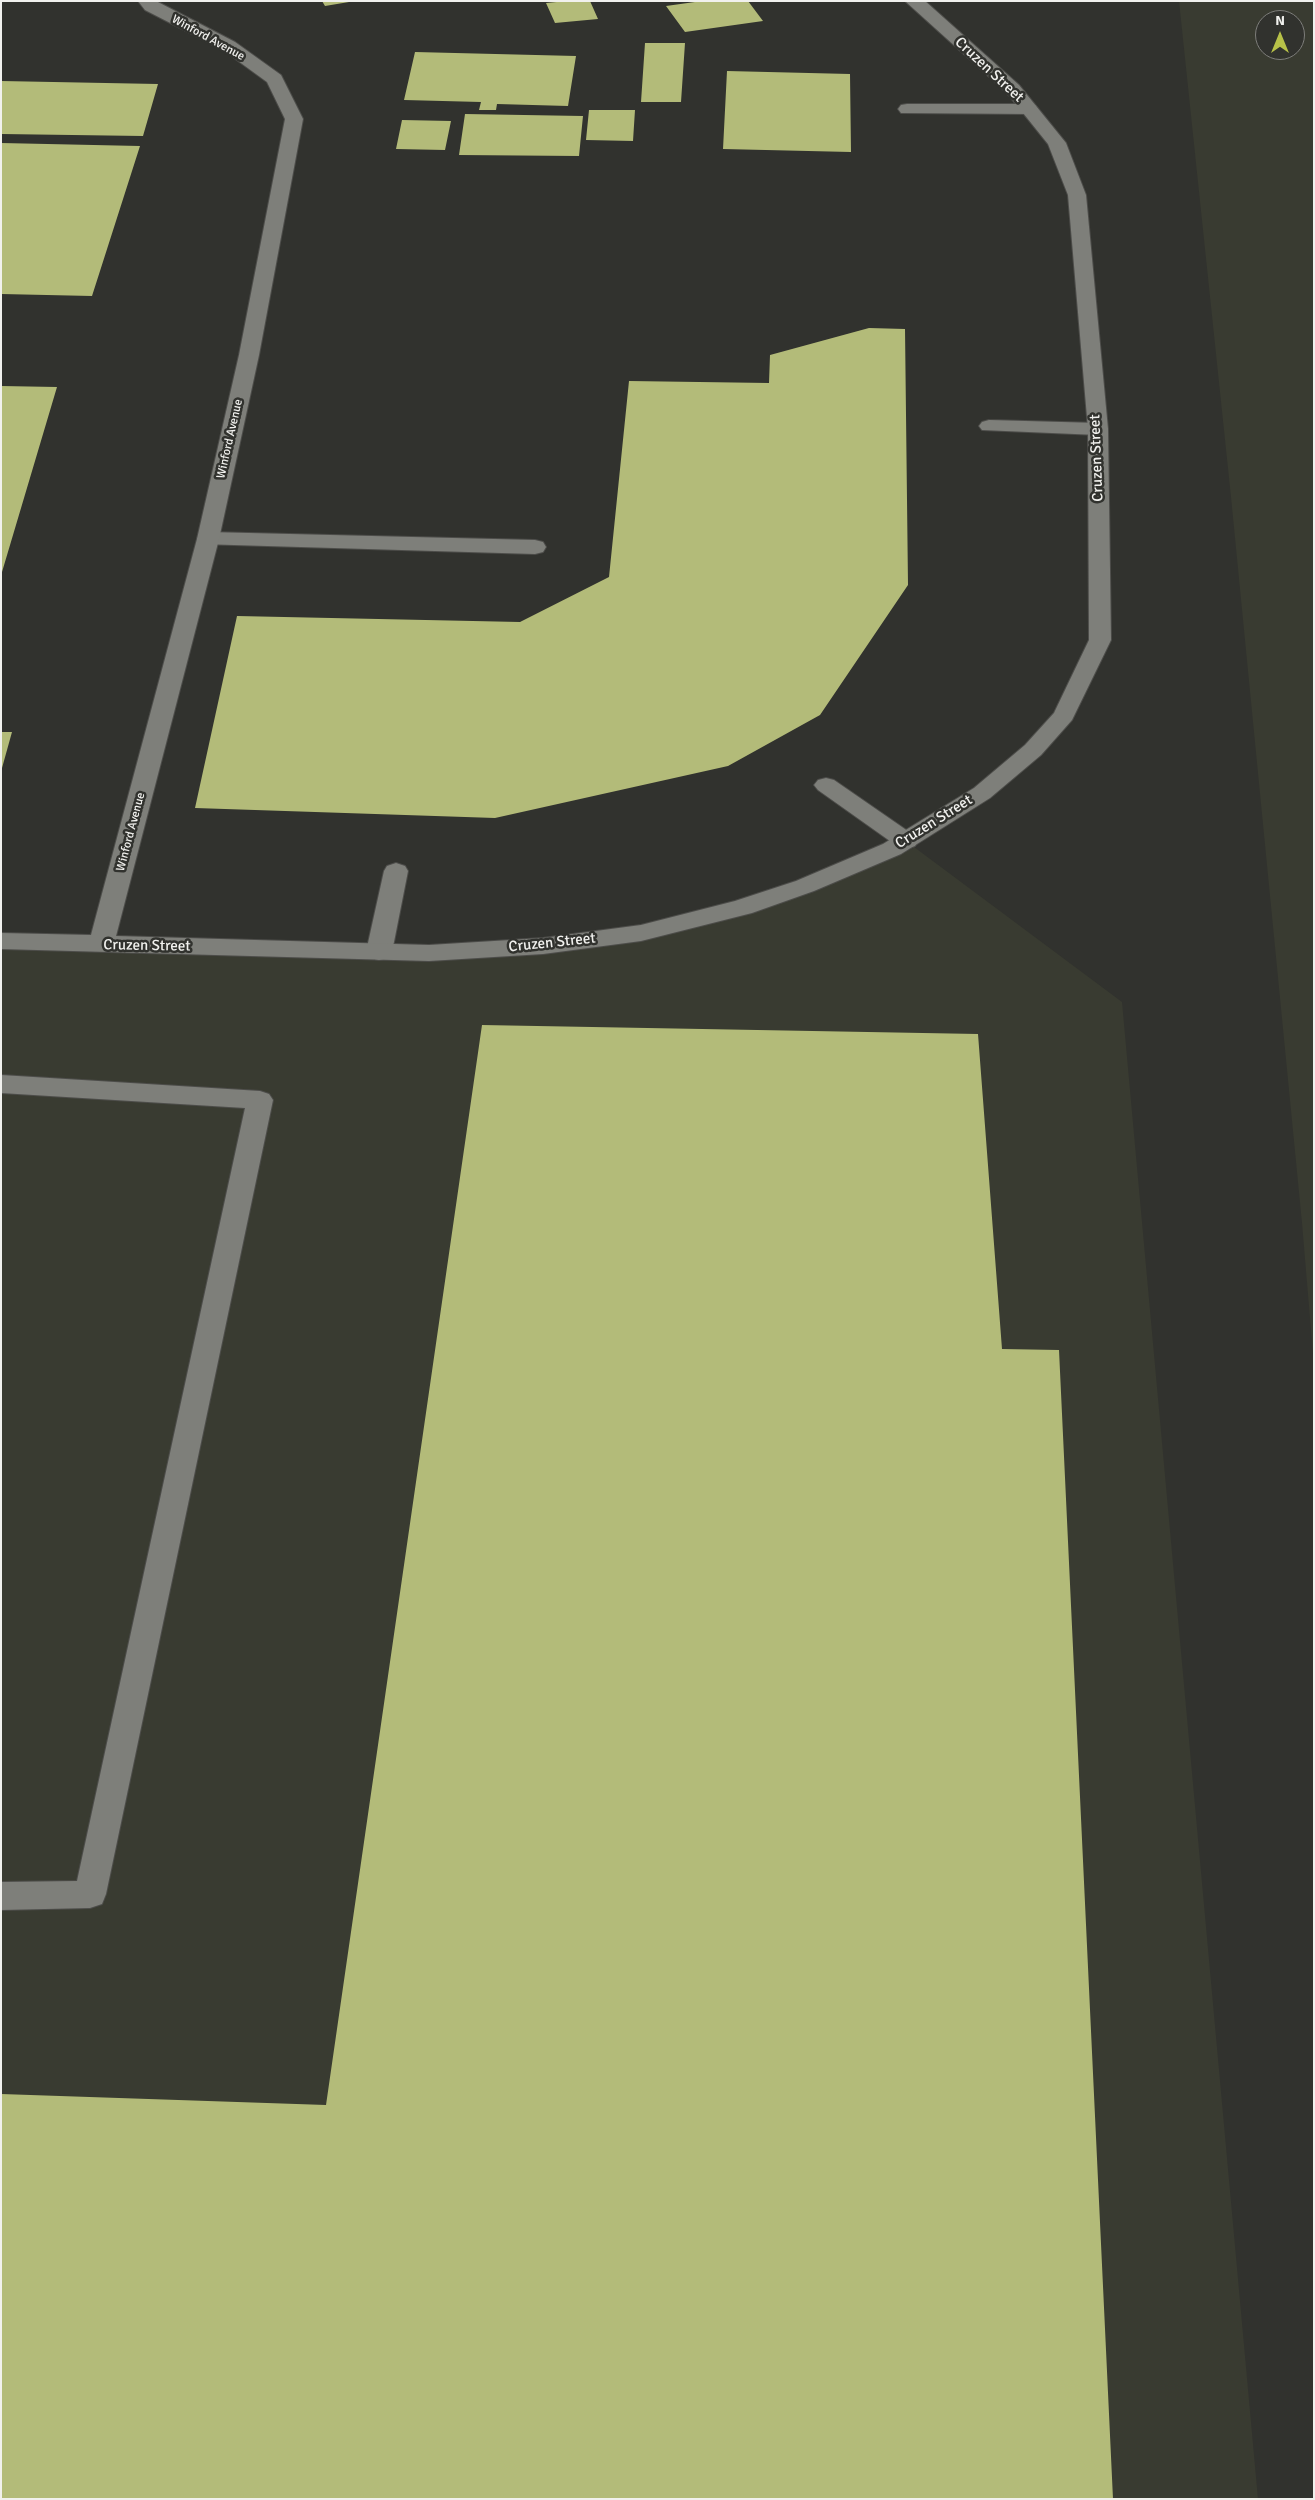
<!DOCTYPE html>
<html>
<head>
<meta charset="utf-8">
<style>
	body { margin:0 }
	#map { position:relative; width:1315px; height:2500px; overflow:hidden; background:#31322e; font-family:Signika,sans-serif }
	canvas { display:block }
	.frame { position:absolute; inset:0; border:2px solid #f1f1ee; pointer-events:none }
	.north { position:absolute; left:1255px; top:10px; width:50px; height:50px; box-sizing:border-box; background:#31322e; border:1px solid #7e7e7b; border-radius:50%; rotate:0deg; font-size:14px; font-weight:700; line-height:20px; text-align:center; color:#f1f1ee }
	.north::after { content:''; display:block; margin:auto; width:18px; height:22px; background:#b7c148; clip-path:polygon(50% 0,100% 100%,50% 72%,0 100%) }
</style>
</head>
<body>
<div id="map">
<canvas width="1315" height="2500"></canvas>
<div class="frame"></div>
<div class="north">N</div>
</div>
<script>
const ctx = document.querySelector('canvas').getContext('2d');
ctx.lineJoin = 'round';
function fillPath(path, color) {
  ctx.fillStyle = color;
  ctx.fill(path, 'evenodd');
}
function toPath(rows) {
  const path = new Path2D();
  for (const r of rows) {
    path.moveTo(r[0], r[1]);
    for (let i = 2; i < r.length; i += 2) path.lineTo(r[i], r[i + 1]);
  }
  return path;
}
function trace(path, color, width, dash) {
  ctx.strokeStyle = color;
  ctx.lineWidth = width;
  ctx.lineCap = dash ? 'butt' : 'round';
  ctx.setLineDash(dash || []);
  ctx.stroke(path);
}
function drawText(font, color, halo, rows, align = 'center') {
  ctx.font = font + ' Signika,sans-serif';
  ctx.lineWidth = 5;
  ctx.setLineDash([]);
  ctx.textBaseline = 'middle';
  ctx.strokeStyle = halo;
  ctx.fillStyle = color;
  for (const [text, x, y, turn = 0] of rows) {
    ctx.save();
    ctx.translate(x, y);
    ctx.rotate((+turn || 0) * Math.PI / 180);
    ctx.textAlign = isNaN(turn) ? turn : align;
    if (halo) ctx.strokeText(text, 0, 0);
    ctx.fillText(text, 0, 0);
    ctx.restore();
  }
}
const built = toPath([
	[1179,1,1314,1,1314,1366,1302,1223,1231,497],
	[1265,20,1295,20,1295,50,1265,50],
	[906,841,1122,1002,1258,2499,1,2499,1,941,543,946,743,907]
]);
const building = toPath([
	[322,1,349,1,349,2,325,6],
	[567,1,590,1,598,19,555,23,546,3],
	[702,1,748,1,763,21,685,32,666,6],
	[645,43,685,43,681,102,641,102],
	[415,52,576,56,568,106,497,104,496,110,479,110,481,102,404,100],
	[727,71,850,74,851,152,723,149],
	[1,81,158,84,143,136,1,134],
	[589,110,635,110,633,141,586,140],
	[465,114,583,116,579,156,459,155],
	[402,120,451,121,445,150,396,149],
	[1,143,140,146,92,296,1,294],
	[869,328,905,329,908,585,820,715,728,766,495,818,195,808,237,616,520,622,609,577,629,381,769,383,770,355],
	[1,386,57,387,2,572,1,572],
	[1,732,12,732,2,768,1,768],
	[482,1025,978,1034,1002,1349,1059,1350,1113,2499,1,2499,1,2094,326,2105]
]);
const lane = toPath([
	[907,104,1029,104,1035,105,1038,109,1035,113,1029,114,901,113,898,109,901,105,907,104],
	[989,420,1098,423,1105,425,1108,429,1105,433,1098,435,982,430,979,426,982,422,989,420],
	[208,532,535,540,543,542,546,547,543,552,535,554,200,544,197,539,200,534,208,532],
	[826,778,834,780,915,836,918,841,915,846,906,849,897,846,818,790,814,785,818,780,826,778],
	[396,863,405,866,408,871,392,952,388,958,379,960,370,958,366,952,384,871,387,866,396,863],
	[1,1075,260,1091,269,1094,273,1100,106,1894,102,1904,90,1908,1,1910,1,1882,77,1881,245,1108,1,1093,1,1075]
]);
const street = toPath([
	[138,1,156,1,235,42,281,75,303,119,259,355,219,539,116,936,429,945,543,938,641,925,735,901,796,881,883,844,974,788,1025,745,1054,713,1089,640,1088,429,1068,195,1048,144,1007,93,905,1,925,1,1019,85,1066,143,1086,195,1108,429,1111,640,1072,720,1041,755,990,798,901,854,814,891,752,913,641,941,543,954,429,961,1,949,1,933,91,935,197,539,239,355,285,119,267,82,223,50,145,10,138,1]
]);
const farStreetnames = [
	["Winford Avenue",208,38,29],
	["Winford Avenue",230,439,-77],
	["Winford Avenue",131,832,-75]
];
const streetNames = [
	["Cruzen Street",989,70,43],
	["Cruzen Street",1097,458,-92],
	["Cruzen Street",934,822,-32],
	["Cruzen Street",552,943,-6],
	["Cruzen Street",147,946,1]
];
fillPath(built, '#393b31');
fillPath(building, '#b3bb79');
trace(lane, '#4d4d4a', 2);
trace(street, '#4d4d4a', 2);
fillPath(lane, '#7e7f7a');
fillPath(street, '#7e7f7a');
drawText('12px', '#f1f1ee', '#31322e', farStreetnames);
drawText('15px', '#f1f1ee', '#31322e', streetNames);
</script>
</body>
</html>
